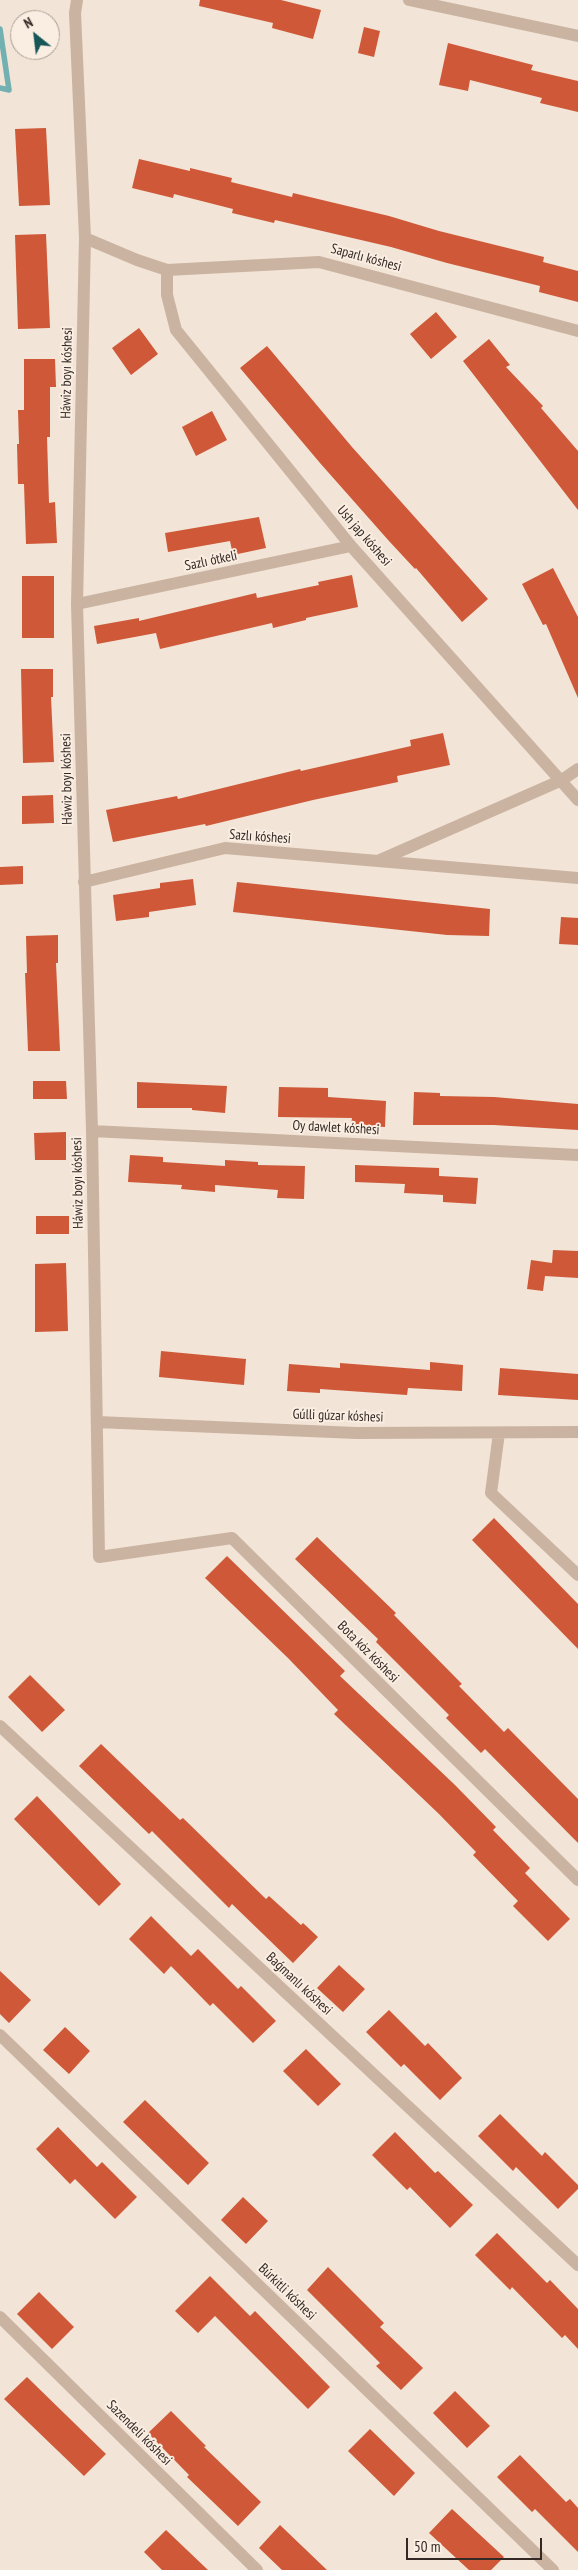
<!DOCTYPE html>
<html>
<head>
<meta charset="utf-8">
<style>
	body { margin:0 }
	#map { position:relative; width:578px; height:2570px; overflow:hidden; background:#f2e4d6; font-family:"PT Sans Narrow",sans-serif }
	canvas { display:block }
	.north { position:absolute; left:10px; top:10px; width:50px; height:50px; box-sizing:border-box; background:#faeee2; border:1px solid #ab9f96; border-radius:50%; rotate:331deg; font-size:14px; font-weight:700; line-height:20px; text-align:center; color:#342925 }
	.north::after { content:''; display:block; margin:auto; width:18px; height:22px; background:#185658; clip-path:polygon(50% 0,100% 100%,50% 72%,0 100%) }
	.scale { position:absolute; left:406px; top:2538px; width:136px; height:22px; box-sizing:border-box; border:2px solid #342925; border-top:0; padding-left:6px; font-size:15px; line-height:18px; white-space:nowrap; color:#342925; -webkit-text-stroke:4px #faeee2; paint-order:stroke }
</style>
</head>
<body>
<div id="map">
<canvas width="578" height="2570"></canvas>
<div class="north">N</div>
<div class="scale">50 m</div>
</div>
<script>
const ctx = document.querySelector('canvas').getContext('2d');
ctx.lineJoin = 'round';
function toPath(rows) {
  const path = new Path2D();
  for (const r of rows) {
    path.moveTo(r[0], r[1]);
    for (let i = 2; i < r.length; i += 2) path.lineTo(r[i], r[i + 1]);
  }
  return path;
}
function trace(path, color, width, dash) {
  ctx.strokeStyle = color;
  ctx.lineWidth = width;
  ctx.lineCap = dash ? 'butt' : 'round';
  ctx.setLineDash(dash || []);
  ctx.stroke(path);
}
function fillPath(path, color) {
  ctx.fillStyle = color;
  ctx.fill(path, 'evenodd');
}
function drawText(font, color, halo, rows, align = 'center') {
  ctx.font = font + ' "PT Sans Narrow",sans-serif';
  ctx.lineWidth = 4;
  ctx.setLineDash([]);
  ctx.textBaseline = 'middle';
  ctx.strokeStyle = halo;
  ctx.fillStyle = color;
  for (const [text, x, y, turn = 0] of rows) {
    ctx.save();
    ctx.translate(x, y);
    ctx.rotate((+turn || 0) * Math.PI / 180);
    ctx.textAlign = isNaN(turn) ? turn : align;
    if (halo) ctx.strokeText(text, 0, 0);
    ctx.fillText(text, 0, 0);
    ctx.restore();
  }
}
const stream = toPath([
	[0,29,9,90,0,88]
]);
const building = toPath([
	[200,0,281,0,321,10,313,39,272,28,273,23,199,6],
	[364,27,380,31,374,57,358,53],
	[448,43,533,65,531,70,578,81,578,112,540,103,542,98,470,80,468,91,439,85],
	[46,128,50,205,19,206,15,129],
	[139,159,190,171,190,168,232,178,231,182,292,197,293,193,389,216,439,231,544,257,543,262,578,271,578,302,539,292,540,286,447,263,391,247,275,220,274,223,232,213,233,209,174,194,173,198,132,188],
	[46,234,50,328,18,329,15,235],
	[436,312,457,337,431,359,410,334],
	[139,328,158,354,131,375,112,348],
	[489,339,510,365,506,367,543,406,541,408,578,451,578,510,463,361],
	[267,346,352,447,488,599,462,622,416,568,415,569,389,541,320,463,240,368],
	[24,359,55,359,56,387,50,387,50,437,47,437,49,503,55,502,57,543,26,544,24,484,18,484,17,444,19,444,18,410,24,410],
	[212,411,227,440,196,456,182,427],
	[259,517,266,548,233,555,230,541,168,552,165,533],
	[553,568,578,617,578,698,546,624,543,625,522,584],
	[352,575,358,607,306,618,306,620,273,628,272,623,160,649,156,633,97,644,94,626,139,618,139,621,256,593,257,598,319,585,318,582],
	[22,576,54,576,54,638,22,638],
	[21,669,53,669,53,697,51,697,54,762,23,763],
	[443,733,450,765,397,776,398,782,313,800,206,826,205,824,113,842,106,810,177,796,178,799,300,769,301,771,411,746,410,740],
	[53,795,54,823,22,824,22,796],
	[23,866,23,884,0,885,0,867],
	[193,879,196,905,149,912,149,917,116,921,113,895,160,888,160,883],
	[237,882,490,909,489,936,447,935,233,912],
	[561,917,578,918,578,945,559,944],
	[58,935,58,963,56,963,60,1051,28,1051,25,973,27,973,26,936],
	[33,1081,66,1081,67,1099,33,1099],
	[137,1082,227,1086,225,1113,192,1110,192,1108,137,1108],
	[279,1087,328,1088,328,1097,386,1101,385,1127,351,1125,352,1118,278,1117],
	[414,1092,440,1093,440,1096,494,1097,578,1104,578,1130,494,1125,413,1125],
	[66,1132,66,1160,35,1160,34,1133],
	[130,1155,163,1157,163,1162,225,1166,225,1160,258,1162,258,1165,305,1166,304,1199,277,1198,278,1190,215,1185,215,1192,181,1189,182,1185,128,1182],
	[355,1165,439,1168,439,1176,478,1178,476,1204,443,1202,443,1195,404,1193,405,1184,355,1182],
	[36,1216,69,1216,69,1234,36,1234],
	[553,1250,578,1251,578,1278,545,1276,543,1291,527,1289,531,1260,552,1263],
	[66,1263,68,1331,35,1332,35,1264],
	[161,1351,246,1359,244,1385,159,1377],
	[430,1362,463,1365,462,1391,408,1388,407,1395,320,1389,320,1393,287,1391,289,1364,340,1368,340,1363,430,1370],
	[500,1368,578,1374,578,1400,498,1395],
	[494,1518,578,1604,578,1649,472,1540],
	[317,1537,396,1613,394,1615,462,1684,459,1686,504,1732,508,1728,578,1799,578,1843,485,1749,481,1753,446,1718,449,1715,376,1642,378,1639,295,1559],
	[227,1556,345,1671,340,1676,455,1785,496,1827,493,1830,530,1868,525,1873,570,1919,548,1941,513,1906,518,1901,473,1855,476,1852,439,1814,334,1714,338,1710,288,1658,205,1578],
	[30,1675,65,1710,42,1732,8,1697],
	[101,1744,180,1820,183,1818,266,1899,269,1896,301,1925,303,1923,318,1937,293,1963,232,1904,229,1908,152,1831,149,1834,79,1766],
	[37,1796,121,1884,99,1906,14,1819],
	[151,1916,191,1956,198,1949,238,1989,241,1986,276,2021,253,2043,213,2003,210,2006,171,1966,164,1974,129,1939],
	[339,1965,365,1989,343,2012,317,1988],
	[0,1971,31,2000,9,2023,0,2014],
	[389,2010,425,2046,428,2043,462,2078,440,2100,404,2064,401,2067,366,2032],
	[65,2027,90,2051,69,2074,43,2050],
	[306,2049,341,2084,318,2106,283,2071],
	[145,2100,209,2163,188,2185,123,2122],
	[500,2114,542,2156,545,2152,578,2185,578,2189,558,2209,516,2167,513,2171,478,2136],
	[58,2127,97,2167,102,2162,137,2197,115,2219,75,2179,70,2184,36,2149],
	[395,2132,435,2173,438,2171,473,2205,450,2228,410,2187,407,2190,372,2155],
	[243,2197,268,2221,246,2244,221,2220],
	[497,2233,547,2283,550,2280,578,2309,578,2349,565,2335,562,2338,512,2287,510,2290,475,2255],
	[328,2267,384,2323,380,2327,423,2368,401,2390,376,2366,380,2363,307,2290],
	[210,2276,250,2316,255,2311,330,2387,308,2409,215,2316,198,2333,175,2311],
	[39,2292,74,2327,52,2349,17,2314],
	[27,2377,106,2454,84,2476,4,2399],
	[455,2391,490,2426,467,2448,433,2413],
	[171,2411,206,2446,204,2447,261,2502,238,2526,187,2477,189,2475,148,2433],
	[370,2429,415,2473,394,2496,348,2451],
	[520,2455,566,2502,570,2499,578,2508,578,2552,535,2509,532,2512,497,2477],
	[452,2509,504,2557,491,2570,469,2570,429,2533],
	[280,2525,327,2570,282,2570,259,2548],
	[166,2530,208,2570,162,2570,144,2552]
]);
const street = toPath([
	[77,0,75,13,85,238,77,604,92,1131,99,1557,232,1538,578,1880],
	[409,0,578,36],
	[85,238,137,260,167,270,319,262,578,331],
	[167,270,167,295,176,330,351,546,578,800],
	[77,604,351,546],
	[380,860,562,780,578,769],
	[84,882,225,848,578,878],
	[92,1131,578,1155],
	[97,1422,356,1433,578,1432],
	[499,1433,491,1493,578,1575],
	[0,1726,578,2265],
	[0,2035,553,2570],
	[0,2317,257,2570]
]);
const streetNames = [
	["Saparlı kóshesi",366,258,15],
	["Háwiz boyı kóshesi",67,373,-89],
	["Ush jap kóshesi",364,536,49],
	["Sazlı ótkeli",211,561,-12],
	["Háwiz boyı kóshesi",67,779,-91],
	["Sazlı kóshesi",260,837,4],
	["Oy dawlet kóshesi",336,1128,3],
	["Háwiz boyı kóshesi",78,1183,-91],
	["Gúlli gúzar kóshesi",338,1416,2],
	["Bota kóz kóshesi",368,1652,45],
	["Baǵmanlı kóshesi",299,1984,43],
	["Búrkitli kóshesi",287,2292,44],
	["Sazendeli kóshesi",139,2433,45]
];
trace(stream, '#73b0b1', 5.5);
fillPath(building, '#ce5838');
trace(street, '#cbb3a1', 12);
drawText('14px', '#342925', '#faeee2', streetNames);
</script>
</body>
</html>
